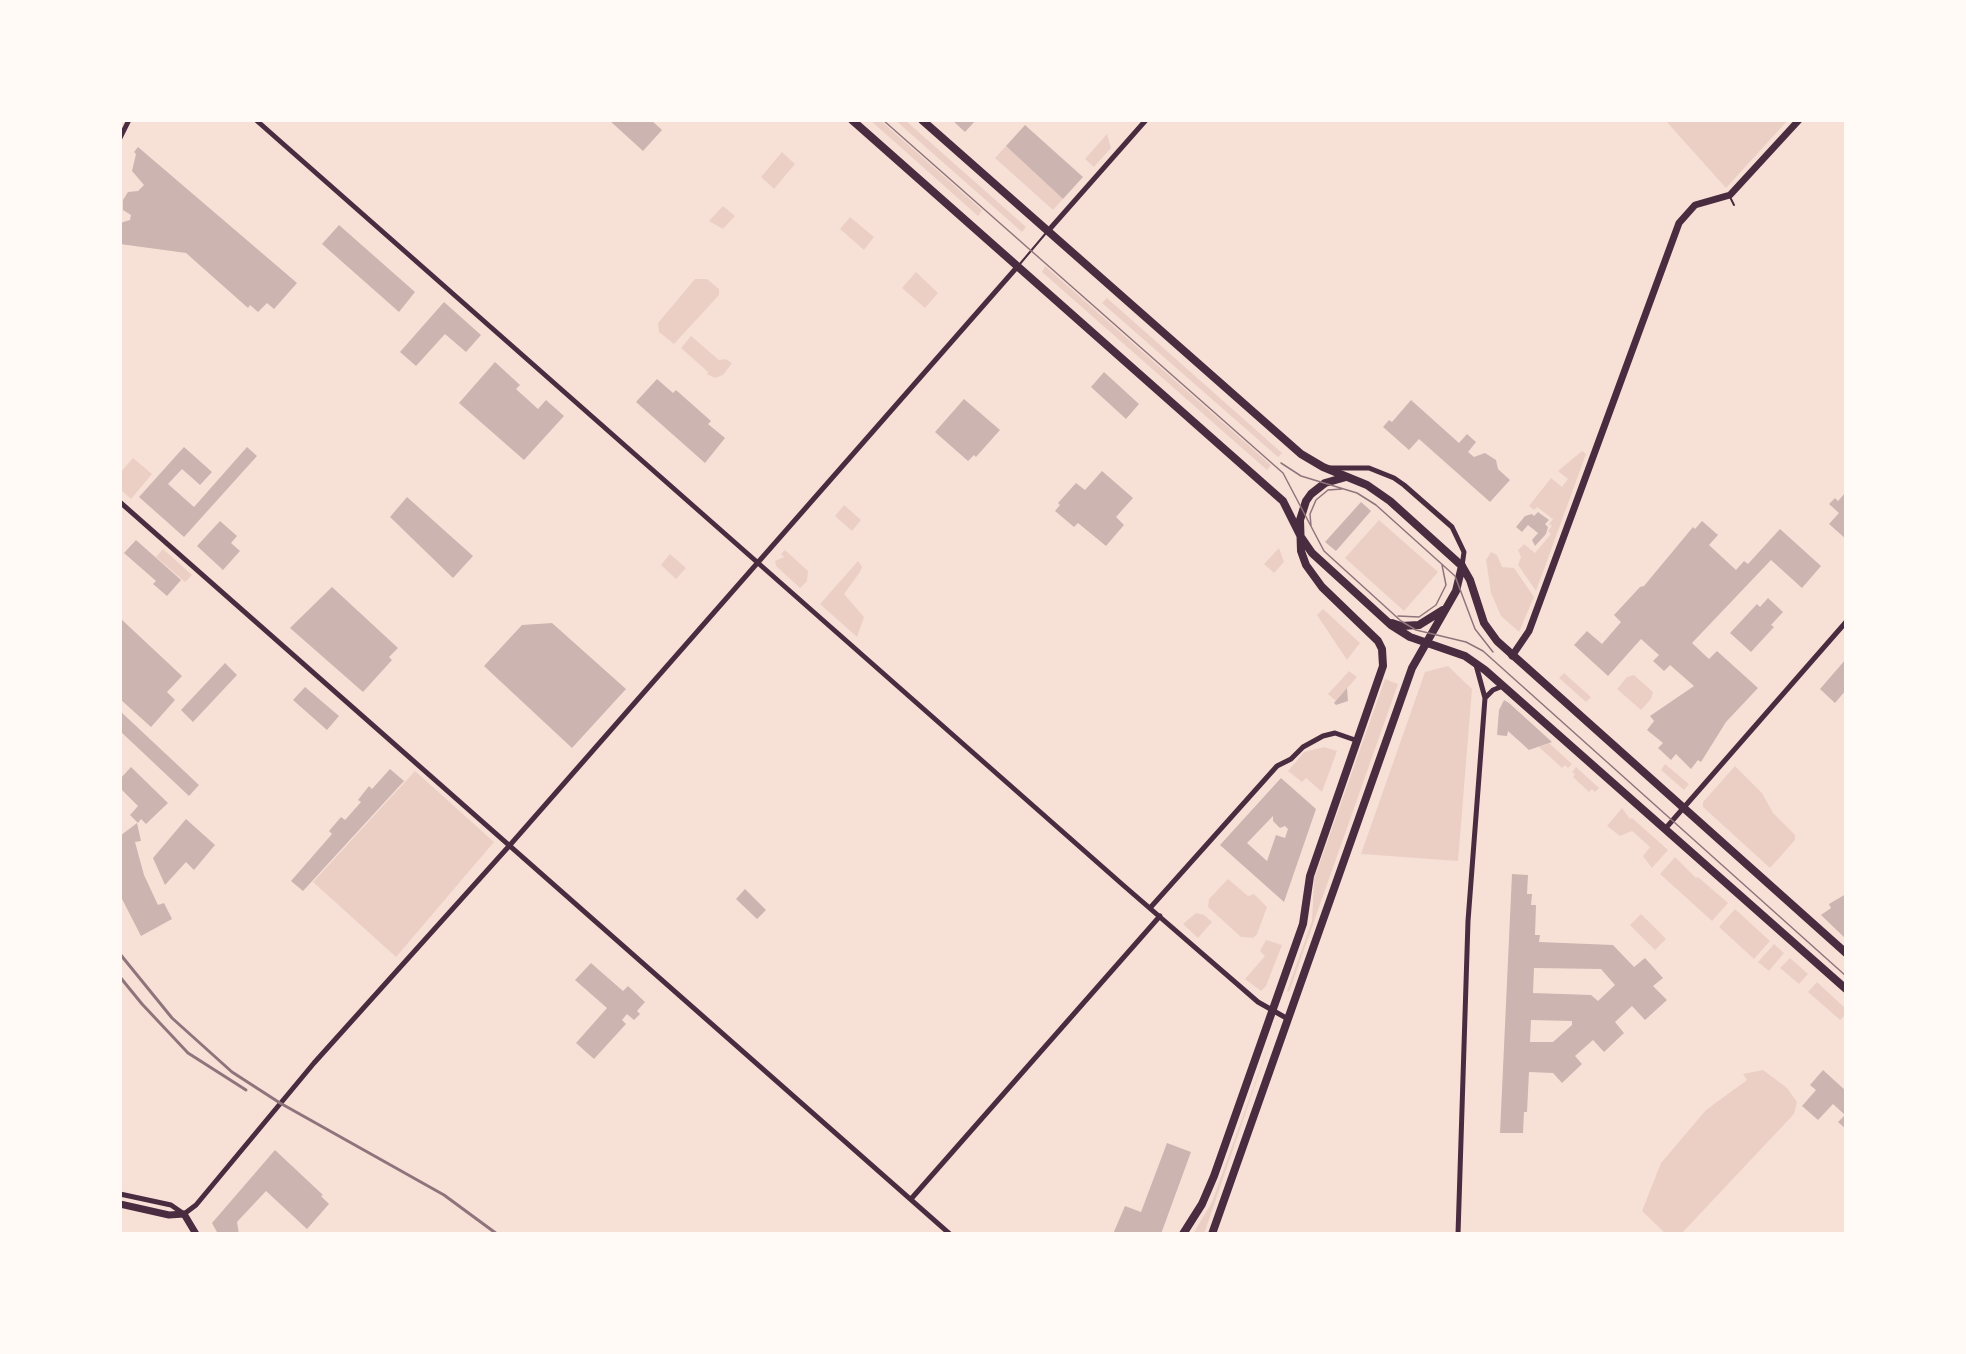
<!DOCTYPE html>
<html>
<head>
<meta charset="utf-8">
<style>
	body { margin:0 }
	#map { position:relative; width:1966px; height:1354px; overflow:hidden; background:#f7e1d7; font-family:Manrope,sans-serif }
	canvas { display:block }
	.frame { position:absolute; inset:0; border:122px solid #fffaf5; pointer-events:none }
</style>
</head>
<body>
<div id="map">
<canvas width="1966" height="1354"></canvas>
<div class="frame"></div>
</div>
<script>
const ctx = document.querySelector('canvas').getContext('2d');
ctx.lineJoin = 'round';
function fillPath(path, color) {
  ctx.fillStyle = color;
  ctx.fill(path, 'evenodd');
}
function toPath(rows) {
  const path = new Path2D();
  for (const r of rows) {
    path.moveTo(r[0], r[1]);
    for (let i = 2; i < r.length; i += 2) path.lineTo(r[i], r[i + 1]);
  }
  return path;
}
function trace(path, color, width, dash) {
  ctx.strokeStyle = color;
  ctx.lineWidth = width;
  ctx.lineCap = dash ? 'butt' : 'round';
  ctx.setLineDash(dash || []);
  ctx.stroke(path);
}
const green = toPath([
	[870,120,880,120,982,210,978,216],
	[895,120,905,120,1026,227,1022,232],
	[1665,120,1788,120,1726,188],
	[1107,134,1111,148,1094,167,1085,159],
	[1006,146,1063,199,1053,210,995,158],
	[782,152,795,164,774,189,761,177],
	[723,206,735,216,723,229,709,221],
	[850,217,874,237,864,250,840,229],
	[1045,266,1271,465,1267,470,1042,272],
	[916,272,938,293,925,308,902,288],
	[695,279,707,279,719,289,719,295,674,344,659,332,658,323],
	[1107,298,1282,453,1278,457,1102,303],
	[691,336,719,360,725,359,732,363,723,375,715,378,707,374,708,372,681,348],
	[1582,451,1586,454,1536,591,1518,565,1521,557,1518,550,1524,544,1535,553,1551,534,1548,531,1552,526,1549,524,1553,519,1537,507,1534,510,1529,506,1551,478,1562,487,1568,479,1558,471],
	[133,458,152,474,131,499,120,489,120,473],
	[844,505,861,520,852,531,835,516],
	[1379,520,1438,572,1404,611,1345,558],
	[1279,548,1284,562,1274,573,1264,564],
	[163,549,192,575,185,582,156,557],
	[785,550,808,571,807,581,800,588,776,566,775,561,784,557,781,554],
	[1491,552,1497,555,1502,567,1514,568,1534,597,1519,632,1501,616,1491,593,1486,560],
	[670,554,686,568,676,579,661,565],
	[858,561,862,567,860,572,844,594,864,617,857,637,820,604],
	[1323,609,1360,643,1347,660,1317,615],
	[1448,666,1472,689,1458,861,1361,854,1425,672],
	[1349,671,1357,677,1336,701,1328,694],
	[1564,673,1591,697,1586,702,1559,678],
	[1634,675,1653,692,1651,699,1641,710,1617,689,1627,677],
	[1385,679,1398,684,1289,992,1287,991,1312,921,1314,879],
	[1549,743,1572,764,1568,768,1565,765,1562,768,1539,747],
	[1324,747,1337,751,1322,792,1306,778,1302,782,1288,771,1304,752],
	[1665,764,1689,784,1684,790,1661,770],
	[1735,766,1762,793,1773,813,1795,835,1795,840,1770,868,1703,807,1703,802],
	[1576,767,1599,788,1595,792,1592,789,1589,792,1573,777,1575,774,1572,772],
	[415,771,494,842,396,957,313,882],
	[1622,808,1630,819,1632,818,1668,850,1652,868,1643,856,1650,847,1632,831,1620,836,1607,826],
	[1675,857,1696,878,1698,877,1728,903,1712,921,1660,874],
	[1228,879,1248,896,1254,894,1267,907,1257,934,1253,938,1241,937,1208,907,1209,899],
	[1735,909,1770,941,1754,959,1719,927],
	[1196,913,1204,915,1212,922,1198,938,1183,924],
	[1641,914,1666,939,1655,950,1630,925],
	[1266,940,1282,945,1266,986,1261,991,1245,979,1265,956,1260,951],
	[1774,944,1784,953,1769,971,1758,962],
	[1790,958,1808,974,1799,984,1780,968],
	[1817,982,1846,1009,1846,1014,1840,1020,1808,992],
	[1274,1030,1204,1234,1193,1234,1212,1202],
	[1763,1070,1787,1088,1797,1102,1794,1114,1681,1234,1666,1234,1642,1211,1661,1163,1706,1110,1747,1080,1743,1074]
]);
const building = toPath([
	[609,120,651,120,662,130,643,151],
	[952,120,976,120,965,132],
	[1025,125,1083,177,1063,199,1006,146],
	[138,147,297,283,274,309,267,303,258,312,250,305,248,308,186,253,120,244,120,223,130,220,131,215,123,210,123,200,128,192,138,191,144,185,132,171,136,154,134,152],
	[339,225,415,292,399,312,322,244],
	[444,302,481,335,466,352,445,334,416,366,400,352],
	[495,362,520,385,516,389,538,409,546,400,564,416,524,460,459,403],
	[1104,372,1139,404,1126,419,1091,387],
	[657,379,673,393,676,390,711,421,708,424,725,438,705,463,636,402],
	[964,399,1000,430,976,457,974,455,968,461,935,432],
	[1411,400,1459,443,1467,434,1476,442,1468,452,1474,457,1485,453,1496,460,1498,469,1510,480,1490,502,1419,439,1409,450,1383,427,1389,420,1392,422],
	[184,447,212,472,200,485,182,469,168,484,194,507,247,447,257,456,184,537,139,497],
	[1102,471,1133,498,1116,517,1124,525,1106,546,1078,523,1074,527,1055,511,1060,505,1058,503,1076,483,1085,490],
	[1846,492,1846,539,1829,524,1839,513,1829,504,1835,498,1838,501],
	[407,497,473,556,453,578,390,517],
	[1361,502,1371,511,1336,551,1325,542],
	[1538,512,1549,520,1545,524,1548,527,1546,534,1535,546,1532,540,1538,533,1528,525,1522,532,1516,527,1525,516,1532,514,1534,516],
	[220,521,237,536,231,543,240,551,223,570,197,546],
	[1702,521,1718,535,1709,545,1736,570,1744,561,1748,564,1780,529,1821,566,1802,588,1771,560,1692,643,1709,659,1717,651,1758,688,1726,722,1701,762,1698,760,1691,769,1676,754,1671,760,1658,748,1663,743,1647,730,1654,721,1650,716,1694,686,1670,665,1664,671,1653,661,1659,655,1641,639,1608,676,1574,645,1587,631,1602,644,1621,622,1614,615,1640,587,1644,586,1693,527,1695,529],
	[136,540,181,580,167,596,153,584,156,581,124,553],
	[332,587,398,648,389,657,392,660,363,692,290,628],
	[1768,598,1783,612,1771,625,1774,627,1751,652,1730,633,1757,604,1760,607],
	[120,618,182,676,167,692,175,700,151,727,120,699],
	[552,623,626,689,572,748,484,666,522,625],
	[1846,659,1846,690,1835,703,1820,689],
	[225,663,237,675,193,722,181,710],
	[305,687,339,716,327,730,293,700],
	[1347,688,1348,701,1336,705,1334,703],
	[1504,700,1509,703,1552,742,1529,750,1508,731,1507,736,1497,735,1499,710],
	[120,711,199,785,189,796,120,731],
	[131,767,168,803,146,824,141,819,138,823,130,815,138,806,120,788,120,779],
	[390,769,404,781,303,891,291,881,332,834,329,831,341,817,345,820,361,802,358,800,369,786,372,789],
	[1281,778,1316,809,1284,902,1220,845],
	[1273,816,1273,821,1280,828,1285,826,1288,829,1285,838,1276,835,1267,861,1247,843],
	[186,819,215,845,194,870,186,862,165,885,153,858],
	[137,823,141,841,135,842,144,875,158,905,164,903,172,919,141,936,120,895,120,836],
	[1512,874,1528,875,1527,894,1532,894,1531,905,1536,905,1535,935,1540,935,1539,942,1613,945,1634,967,1645,958,1663,978,1653,986,1667,1000,1645,1020,1632,1006,1615,1022,1624,1033,1604,1052,1593,1040,1575,1056,1582,1064,1562,1083,1553,1073,1529,1072,1527,1112,1524,1112,1523,1133,1500,1133],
	[1534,968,1601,969,1615,985,1598,1001,1591,995,1533,993],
	[1531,1020,1572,1021,1572,1025,1553,1042,1530,1042],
	[745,889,766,910,757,919,736,899],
	[1846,894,1846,939,1821,915,1831,908,1829,904],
	[591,963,623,991,628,986,645,1002,637,1011,640,1014,634,1020,627,1014,622,1020,626,1024,594,1059,576,1043,607,1008,575,980],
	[1823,1070,1846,1091,1846,1129,1838,1122,1845,1115,1833,1104,1818,1120,1802,1106,1816,1090,1810,1085],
	[1167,1143,1191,1152,1161,1234,1113,1234,1125,1206,1141,1212],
	[275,1150,323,1195,321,1196,329,1204,307,1229,266,1191,237,1222,239,1234,218,1234,212,1223]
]);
const service = toPath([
	[1730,197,1734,205],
	[1019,265,1046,233]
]);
const minor = toPath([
	[256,120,1123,885,1258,1002,1288,1019],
	[120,138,129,120],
	[1048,231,1146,120],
	[1330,468,1369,468,1394,478,1404,485,1452,527,1464,552,1462,566],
	[120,502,950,1234],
	[1485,698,1493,690,1503,686],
	[1665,829,1846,622],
	[1150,908,1277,766,1291,759,1303,747,1323,736,1335,733,1358,741],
	[120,1194,171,1205,184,1214,196,1205,314,1063,510,845,1018,266],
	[911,1199,1160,916],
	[1458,1234,1468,921,1485,698,1476,665]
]);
const tertiary = toPath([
	[1512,656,1529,631,1679,223,1695,205,1730,195,1799,120],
	[120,1204,169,1215,184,1214,196,1234]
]);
const primary = toPath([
	[852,120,1283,501,1301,537,1312,553,1391,625,1410,637,1465,656,1485,670,1846,989],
	[922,120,1301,454,1323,467,1367,485,1390,501,1462,566,1470,580,1484,623,1497,641,1846,953],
	[1392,623,1401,626,1419,625,1443,610],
	[1183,1234,1202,1204,1214,1176,1303,924,1310,876,1383,666,1382,649,1378,641,1322,587,1306,565,1301,551,1300,520,1306,501,1311,494,1325,483,1346,477],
	[1212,1234,1412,668,1456,591,1462,566]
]);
const tram = toPath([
	[883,120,1283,473,1324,551,1401,621,1416,630,1466,642,1483,651,1846,976],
	[1281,463,1301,476,1357,493,1376,505,1455,576,1475,629,1493,652],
	[1311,526,1310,514,1316,500,1328,490,1342,489],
	[1398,616,1419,617,1436,605,1446,585,1442,565]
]);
const rail = toPath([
	[120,954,172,1018,232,1072,280,1103,444,1195,497,1234],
	[120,977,142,1004,188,1053,246,1090]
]);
fillPath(green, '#ebcfc5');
fillPath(building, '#ccb4b1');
trace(service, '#4a2c40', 2);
trace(minor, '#4a2c40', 5);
trace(tertiary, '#4a2c40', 7);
trace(primary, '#4a2c40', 8);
trace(tram, '#8f747c', 1.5);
trace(rail, '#8f747c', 3);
</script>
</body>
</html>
